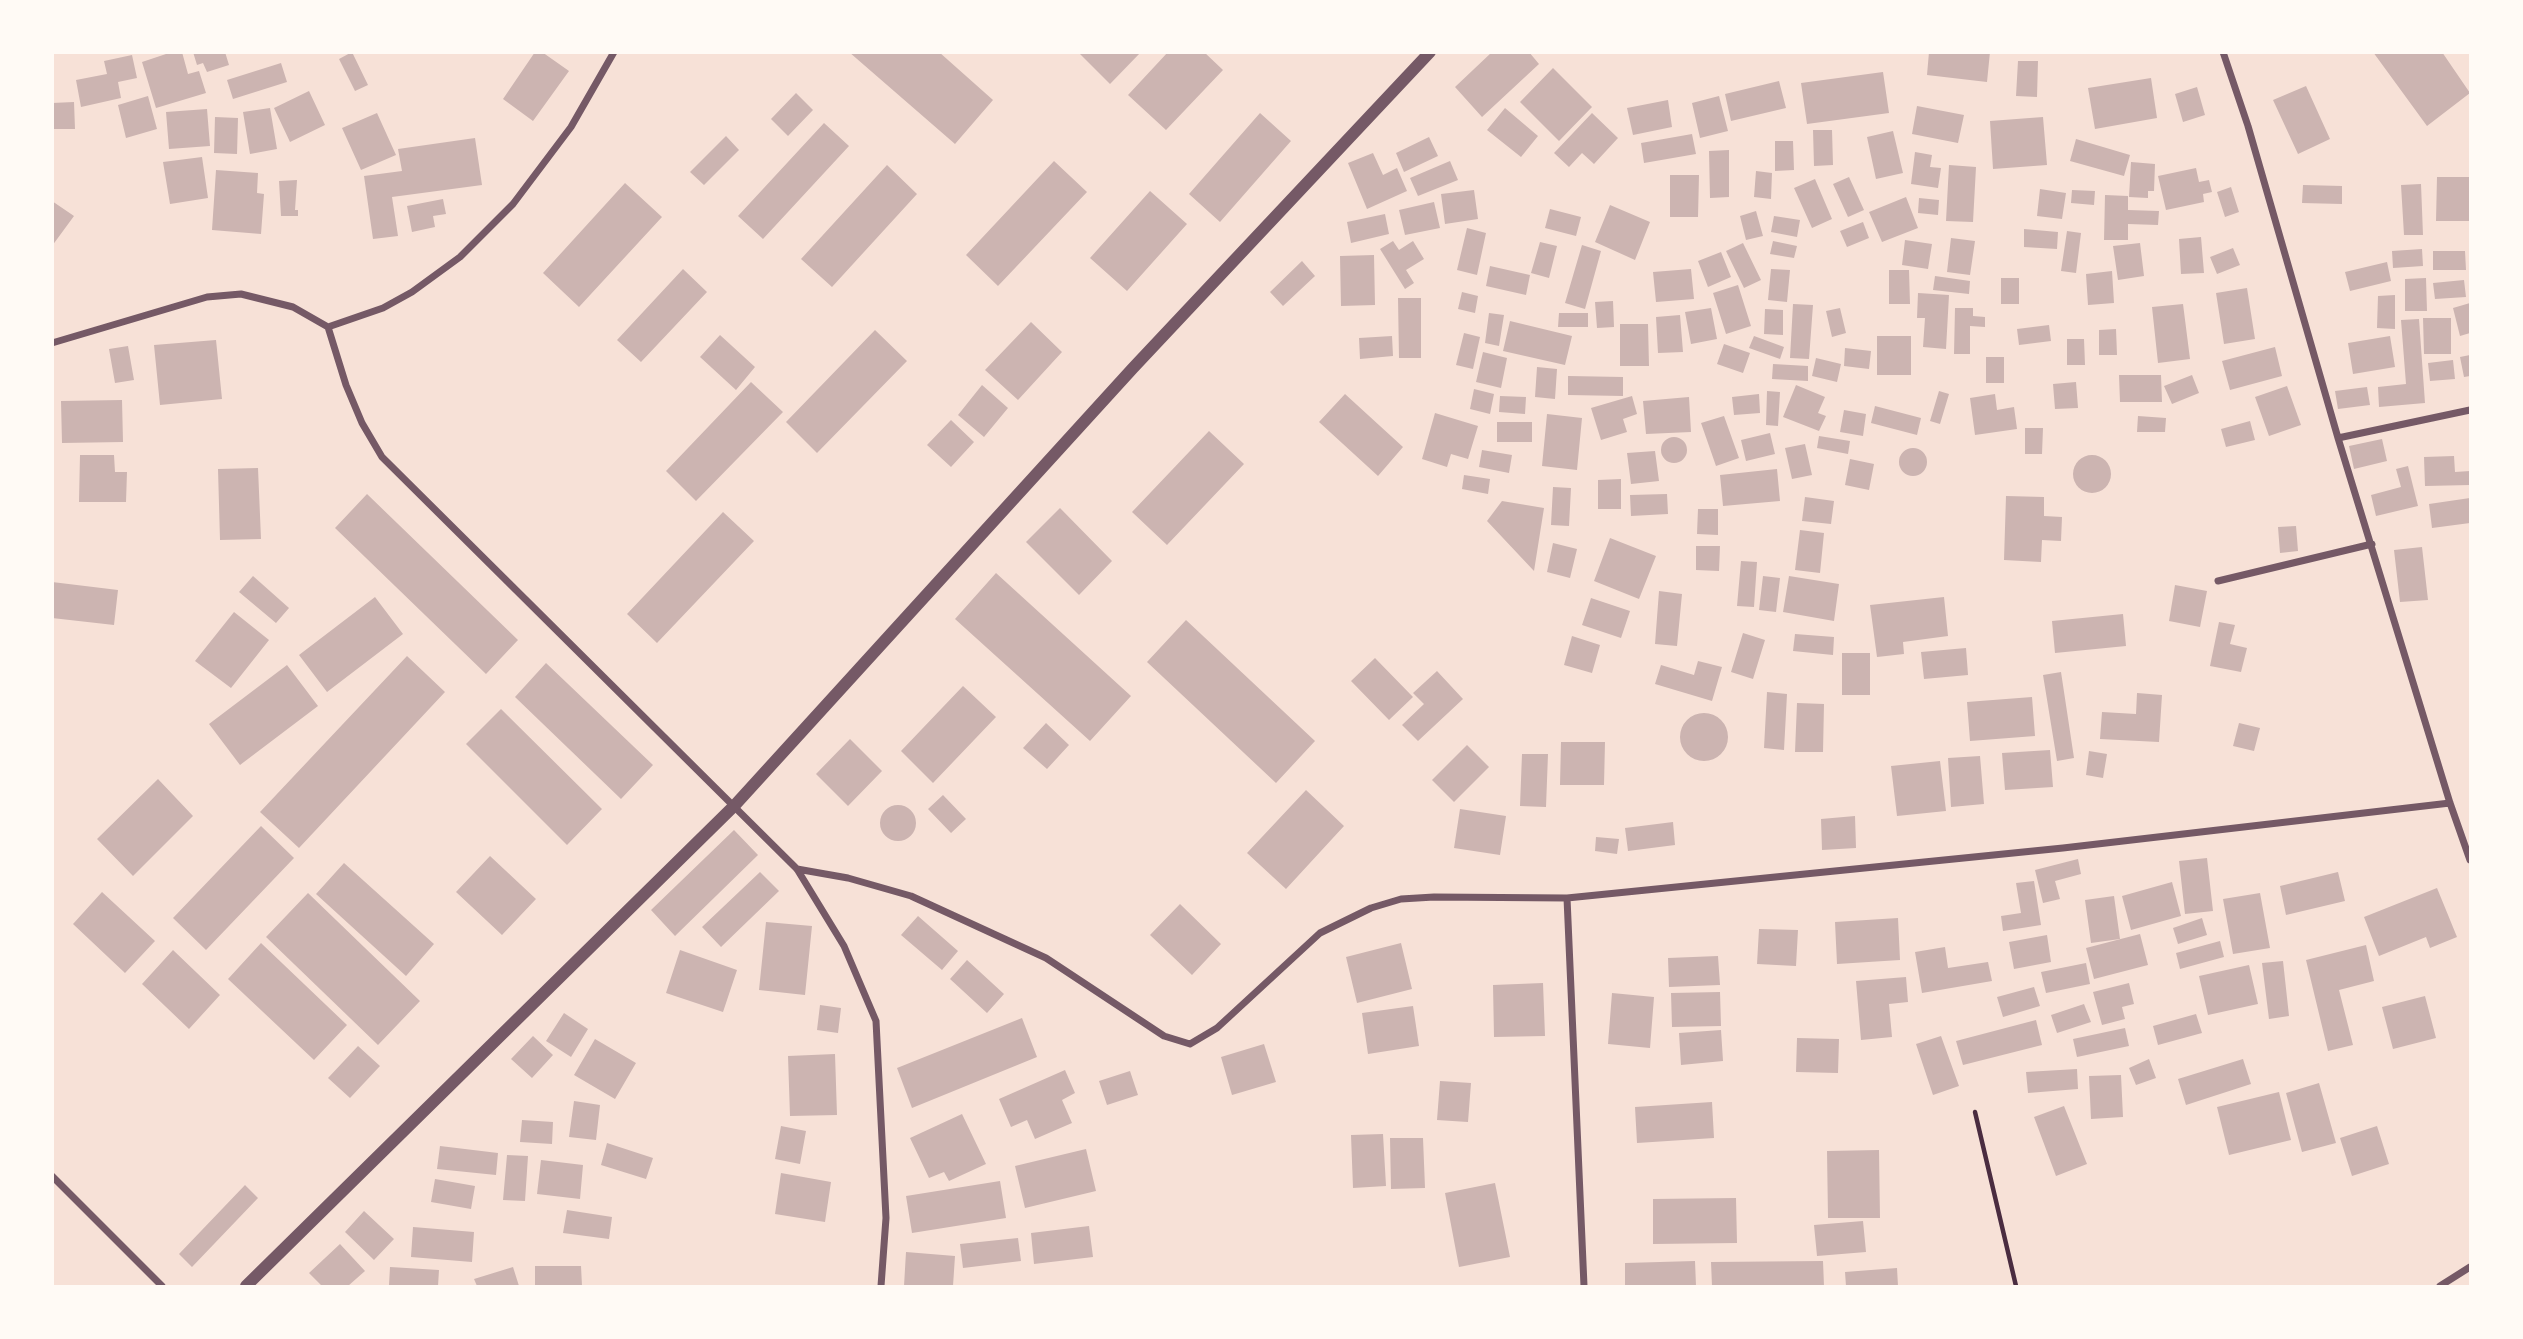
<!DOCTYPE html>
<html>
<head>
<meta charset="utf-8">
<style>
	body { margin:0 }
	#map { position:relative; width:2523px; height:1339px; overflow:hidden; background:#f7e1d7; font-family:"Zilla Slab",serif }
	canvas { display:block }
	.frame { position:absolute; inset:0; border:54px solid #fffaf5; pointer-events:none }
</style>
</head>
<body>
<div id="map">
<canvas width="2523" height="1339"></canvas>
<div class="frame"></div>
</div>
<script>
const ctx = document.querySelector('canvas').getContext('2d');
ctx.lineJoin = 'round';
function fillPath(path, color) {
  ctx.fillStyle = color;
  ctx.fill(path, 'evenodd');
}
function toPath(rows) {
  const path = new Path2D();
  for (const r of rows) {
    if (r.length === 3) {
      path.moveTo(r[0] + r[2], r[1]);
      path.arc(r[0], r[1], r[2], 0, 2 * Math.PI);
      continue;
    }
    path.moveTo(r[0], r[1]);
    for (let i = 2; i < r.length; i += 2) path.lineTo(r[i], r[i + 1]);
  }
  return path;
}
function trace(path, color, width, dash) {
  ctx.strokeStyle = color;
  ctx.lineWidth = width;
  ctx.lineCap = dash ? 'butt' : 'round';
  ctx.setLineDash(dash || []);
  ctx.stroke(path);
}
const building = toPath([
	[172,52,182,52,188,74,199,71,206,93,156,108,142,62],
	[193,52,225,52,229,65,207,72,203,63,197,65],
	[352,52,368,85,355,91,339,59],
	[535,52,542,52,569,71,533,121,503,99],
	[849,52,939,52,993,100,955,144],
	[1078,52,1141,52,1110,84],
	[1168,52,1204,52,1223,70,1166,130,1128,95],
	[1492,52,1529,52,1539,64,1482,117,1455,87],
	[1929,52,1990,52,1987,82,1927,75],
	[2373,52,2442,52,2470,93,2427,126],
	[132,55,137,78,118,82,121,98,81,107,76,80,107,74,104,61],
	[2018,61,2038,61,2037,97,2016,96],
	[281,63,287,82,233,99,227,80],
	[1553,68,1592,107,1559,141,1520,102],
	[1883,72,1889,113,1807,124,1801,83],
	[2151,78,2157,118,2095,129,2088,88],
	[1779,81,1786,108,1731,121,1725,94],
	[2306,86,2330,139,2298,154,2273,100],
	[2197,87,2205,115,2183,122,2175,94],
	[309,91,325,125,290,142,274,108],
	[796,93,813,110,788,136,771,119],
	[148,96,157,129,126,138,118,105],
	[1719,96,1728,131,1700,138,1692,103],
	[1668,100,1672,127,1633,135,1627,108],
	[74,102,75,129,52,129,52,103],
	[1917,106,1964,115,1958,143,1912,134],
	[270,108,277,149,250,154,243,112],
	[1505,108,1538,136,1521,157,1487,130],
	[207,109,210,146,169,149,166,112],
	[377,113,396,155,361,170,342,128],
	[1260,113,1291,141,1220,222,1189,194],
	[1592,113,1618,138,1594,164,1582,153,1569,167,1554,153],
	[215,117,238,118,237,154,214,153],
	[2043,117,2047,165,1993,169,1990,121],
	[824,123,849,146,763,239,738,216],
	[1813,130,1832,130,1833,165,1814,166],
	[1893,131,1903,173,1876,179,1867,137],
	[1692,134,1696,154,1644,163,1641,143],
	[726,136,739,150,704,185,690,172],
	[1429,137,1438,156,1404,172,1396,153],
	[475,138,482,185,392,197,398,236,373,239,364,176,402,171,398,149],
	[2076,139,2130,155,2124,176,2070,161],
	[1775,141,1793,141,1794,170,1775,171],
	[1729,150,1729,197,1710,198,1709,151],
	[1915,152,1932,155,1930,167,1941,168,1938,188,1911,184],
	[1373,153,1383,175,1397,168,1407,191,1367,209,1348,163],
	[202,157,208,198,170,204,163,162],
	[1054,161,1087,192,998,286,966,255],
	[1450,161,1458,180,1418,196,1410,178],
	[2131,162,2155,164,2154,191,2148,191,2148,198,2129,197],
	[887,165,917,194,832,287,801,259],
	[1949,165,1976,167,1973,222,1946,221],
	[2196,168,2199,182,2209,180,2212,192,2203,194,2204,202,2166,210,2158,176],
	[216,170,258,173,257,193,264,194,261,234,212,230],
	[1756,171,1772,173,1771,199,1754,197],
	[1670,175,1699,175,1698,217,1670,217],
	[1849,177,1864,210,1848,217,1833,184],
	[2437,177,2470,177,2470,221,2436,221],
	[1815,179,1832,219,1812,228,1794,188],
	[297,180,295,210,298,210,298,216,281,216,279,181],
	[625,183,662,217,579,307,543,273],
	[2421,184,2423,235,2404,235,2401,185],
	[2303,185,2342,186,2342,204,2302,203],
	[2231,187,2239,212,2225,217,2217,192],
	[2040,189,2066,193,2062,219,2037,216],
	[1474,190,1478,219,1445,224,1441,194],
	[2072,190,2095,191,2094,205,2071,203],
	[1150,191,1187,224,1127,291,1090,258],
	[2105,195,2128,196,2128,210,2159,211,2158,225,2128,224,2128,240,2104,240],
	[1906,197,1918,228,1882,242,1869,212],
	[1919,198,1939,200,1938,215,1918,213],
	[443,199,446,214,433,216,435,227,412,232,407,206],
	[52,201,74,216,52,246],
	[1434,202,1440,228,1405,235,1399,210],
	[1610,205,1650,222,1635,260,1595,242],
	[1550,209,1581,217,1576,236,1545,228],
	[1756,211,1763,236,1746,240,1740,216],
	[1385,214,1389,234,1351,243,1347,222],
	[1774,216,1800,220,1797,237,1771,232],
	[1863,222,1869,238,1847,247,1840,231],
	[1467,228,1486,233,1477,275,1457,270],
	[2024,229,2058,232,2057,249,2024,247],
	[2067,231,2081,233,2076,273,2061,271],
	[2201,237,2204,273,2181,274,2179,239],
	[1951,238,1975,241,1970,275,1947,272],
	[1905,240,1932,244,1928,269,1902,265],
	[1393,241,1399,250,1413,241,1424,259,1406,270,1414,283,1405,289,1380,249],
	[1773,241,1797,246,1794,258,1770,254],
	[1540,242,1557,246,1549,278,1531,273],
	[1743,243,1761,280,1744,288,1726,251],
	[2140,243,2144,276,2118,280,2113,246],
	[1582,245,1601,251,1585,309,1565,303],
	[2233,248,2240,265,2217,274,2210,257],
	[2422,249,2423,266,2393,268,2392,251],
	[2433,251,2465,251,2466,270,2433,270],
	[1721,252,1731,277,1708,287,1698,261],
	[1374,255,1375,305,1341,306,1340,256],
	[1302,261,1315,276,1283,306,1270,292],
	[2387,262,2391,281,2350,291,2345,272],
	[1490,266,1530,275,1526,295,1486,286],
	[683,269,707,292,641,362,617,340],
	[1691,269,1694,299,1656,302,1653,272],
	[1771,269,1790,270,1787,302,1768,300],
	[1889,270,1909,270,1910,304,1889,304],
	[2112,271,2114,303,2088,305,2086,274],
	[1935,276,1970,281,1969,294,1933,290],
	[2001,278,2019,278,2019,304,2001,304],
	[2426,278,2427,311,2405,311,2405,279],
	[2464,280,2466,297,2435,299,2433,283],
	[1738,285,1751,326,1726,334,1713,293],
	[2247,288,2255,339,2224,344,2216,293],
	[1462,292,1478,296,1475,313,1458,309],
	[1918,293,1949,295,1946,349,1923,347,1925,318,1917,318],
	[2395,295,2395,329,2377,328,2378,296],
	[1398,298,1421,298,1421,358,1399,358],
	[1613,301,1614,327,1597,328,1595,302],
	[2470,303,2470,333,2460,336,2453,308],
	[1793,304,1813,305,1809,359,1790,358],
	[2183,304,2190,359,2158,363,2152,307],
	[1711,308,1717,339,1691,344,1685,312],
	[1840,308,1846,333,1832,337,1826,311],
	[1955,308,1973,308,1973,316,1985,317,1985,327,1970,326,1970,354,1954,354],
	[1765,309,1783,310,1783,335,1764,334],
	[1489,313,1504,315,1499,346,1485,343],
	[1559,313,1588,313,1588,327,1558,327],
	[1680,315,1683,352,1658,353,1656,317],
	[2423,318,2451,318,2451,354,2424,354],
	[2419,319,2425,403,2379,407,2378,387,2406,384,2401,320],
	[1510,321,1572,336,1565,365,1503,351],
	[1031,322,1062,352,1018,400,985,370],
	[1620,324,1648,324,1649,366,1620,366],
	[2049,325,2051,341,2019,345,2017,329],
	[2116,329,2117,355,2099,355,2099,330],
	[875,330,907,361,817,453,786,422],
	[1464,333,1480,337,1473,369,1456,365],
	[720,335,755,367,736,390,700,357],
	[1392,336,1393,356,1360,359,1359,338],
	[1754,336,1784,347,1780,359,1749,348],
	[1877,336,1911,336,1911,375,1877,375],
	[2390,336,2395,367,2353,374,2348,343],
	[2067,339,2084,339,2085,365,2067,365],
	[216,340,222,399,160,405,154,345],
	[1724,344,1750,353,1743,373,1717,364],
	[128,346,134,380,115,383,109,349],
	[2275,347,2282,376,2230,390,2222,361],
	[1845,348,1871,351,1869,369,1844,366],
	[1483,352,1507,358,1501,388,1476,382],
	[2470,355,2470,376,2464,377,2460,357],
	[1986,357,2004,357,2004,383,1986,383],
	[1816,358,1841,364,1837,382,1812,376],
	[2453,360,2455,379,2430,381,2428,363],
	[1773,364,1808,366,1808,381,1772,379],
	[1537,367,1557,369,1555,399,1535,397],
	[2119,375,2161,375,2162,402,2120,402],
	[2192,375,2199,393,2172,404,2164,386],
	[1568,376,1623,377,1623,396,1568,395],
	[751,382,783,412,696,501,666,471],
	[2076,382,2078,408,2055,409,2053,384],
	[982,385,1008,408,984,437,958,415],
	[1796,385,1825,397,1818,413,1826,416,1819,431,1783,417],
	[2287,386,2301,425,2269,436,2255,397],
	[2367,387,2370,405,2338,409,2335,391],
	[1474,389,1494,394,1490,414,1470,409],
	[1767,391,1780,392,1778,426,1766,425],
	[1939,391,1949,394,1940,424,1930,421],
	[1345,394,1403,447,1378,476,1319,422],
	[1759,394,1760,413,1734,415,1732,397],
	[1995,394,1997,410,2014,407,2017,429,1975,435,1970,398],
	[1500,396,1526,397,1525,414,1499,412],
	[1632,396,1637,414,1623,419,1627,432,1601,440,1591,408],
	[1689,397,1691,432,1646,434,1643,401],
	[122,400,123,442,62,443,61,401],
	[1875,406,1921,418,1917,435,1871,423],
	[1844,410,1866,414,1863,436,1840,432],
	[1435,413,1478,426,1468,459,1451,454,1447,467,1422,459],
	[1547,414,1582,418,1577,470,1542,466],
	[1724,416,1739,458,1716,466,1701,423],
	[2138,416,2166,418,2165,432,2137,432],
	[951,420,974,442,951,467,927,445],
	[2250,421,2255,440,2226,447,2221,429],
	[1497,422,1532,422,1532,442,1497,442],
	[2025,428,2043,428,2042,454,2025,454],
	[1209,431,1244,464,1167,545,1132,512],
	[1770,433,1775,454,1746,461,1741,440],
	[1819,436,1850,441,1848,454,1817,448],
	[1674,450,13],
	[2382,439,2387,461,2354,469,2349,446],
	[1805,444,1812,475,1792,479,1785,448],
	[1913,462,14],
	[1482,450,1512,455,1509,473,1479,467],
	[1655,451,1659,481,1631,484,1627,453],
	[2092,474,19],
	[80,455,114,455,115,472,127,472,126,502,79,502],
	[2454,456,2455,472,2470,471,2470,485,2425,486,2424,457],
	[1850,459,1874,464,1869,490,1845,485],
	[2408,466,2418,506,2376,516,2371,495,2401,487,2396,469],
	[258,468,261,539,220,540,218,469],
	[1777,469,1780,501,1723,506,1720,475],
	[1464,475,1490,479,1488,494,1462,489],
	[1621,479,1621,509,1598,509,1598,480],
	[1553,487,1571,488,1569,526,1551,525],
	[367,494,518,640,486,674,335,528],
	[1667,494,1668,514,1631,516,1630,495],
	[2006,496,2044,497,2044,516,2062,517,2061,541,2042,540,2041,562,2004,560],
	[1805,497,1834,501,1831,524,1802,521],
	[2470,498,2470,523,2432,528,2429,504],
	[1502,501,1544,508,1534,571,1487,521],
	[1060,508,1112,561,1079,595,1026,542],
	[1698,509,1718,509,1718,535,1697,534],
	[723,512,754,541,657,643,627,614],
	[2296,526,2298,551,2280,553,2278,527],
	[1800,530,1824,533,1820,573,1795,570],
	[1610,538,1656,556,1639,599,1594,581],
	[1553,543,1577,549,1570,578,1547,572],
	[1696,546,1720,546,1719,571,1696,570],
	[2422,547,2428,600,2400,602,2394,550],
	[1741,561,1757,562,1754,607,1737,606],
	[996,573,1131,696,1090,741,955,619],
	[253,576,289,608,276,623,239,592],
	[1763,576,1780,578,1776,612,1759,610],
	[1789,576,1839,584,1834,621,1783,612],
	[52,582,118,590,114,625,52,618],
	[2175,585,2207,591,2200,627,2169,621],
	[1659,591,1682,594,1677,646,1655,644],
	[375,597,403,634,327,692,299,655],
	[1944,597,1948,636,1903,642,1904,654,1877,657,1870,605],
	[1591,598,1630,611,1621,638,1582,625],
	[234,612,269,640,231,688,195,661],
	[2123,614,2126,646,2055,653,2052,621],
	[1186,620,1315,741,1276,783,1147,662],
	[2219,622,2235,625,2230,644,2247,648,2241,672,2210,666],
	[1743,633,1765,640,1753,679,1731,672],
	[1795,634,1834,637,1833,655,1793,651],
	[1572,636,1600,645,1592,673,1564,665],
	[1966,648,1968,675,1924,679,1921,652],
	[1842,653,1870,653,1870,695,1842,695],
	[407,656,445,692,299,848,260,812],
	[1375,658,1413,697,1389,720,1351,681],
	[1698,661,1722,667,1712,701,1655,684,1661,665,1694,675],
	[546,663,653,765,621,799,515,697],
	[287,665,318,706,240,765,209,724],
	[1437,671,1463,699,1418,741,1402,725,1424,704,1413,693],
	[2061,672,2074,758,2057,761,2043,675],
	[963,686,996,717,933,783,901,751],
	[1767,692,1787,694,1784,750,1764,748],
	[2137,693,2162,695,2159,742,2100,739,2102,712,2136,714],
	[2032,697,2035,736,1970,741,1967,702],
	[1797,703,1824,704,1823,752,1795,752],
	[501,709,602,809,567,845,466,744],
	[1704,737,24],
	[1046,723,1069,745,1047,769,1023,748],
	[2239,723,2260,728,2254,751,2233,746],
	[850,739,882,771,848,806,816,774],
	[1561,742,1605,742,1604,785,1560,785],
	[1467,745,1489,767,1454,802,1432,780],
	[2050,750,2053,787,2005,790,2002,753],
	[2089,751,2107,754,2103,778,2086,775],
	[1522,754,1548,754,1546,807,1520,806],
	[1980,756,1984,804,1951,807,1948,758],
	[1940,761,1946,811,1897,816,1891,766],
	[158,779,193,816,133,876,97,839],
	[1306,790,1344,826,1286,889,1247,853],
	[943,795,966,819,951,833,928,809],
	[898,823,18],
	[1460,809,1506,816,1500,855,1454,848],
	[1855,816,1856,848,1822,850,1821,819],
	[1673,822,1675,845,1628,851,1625,828],
	[261,826,294,858,206,950,173,918],
	[734,830,758,855,675,936,651,910],
	[1596,837,1619,839,1617,854,1595,851],
	[490,856,536,899,502,935,456,892],
	[2207,858,2213,911,2185,914,2179,861],
	[2078,859,2081,874,2055,881,2060,899,2043,903,2035,870],
	[344,863,434,944,406,976,316,894],
	[760,872,779,891,721,947,702,927],
	[2338,872,2345,901,2286,915,2280,886],
	[2034,881,2041,925,2003,931,2001,916,2021,913,2016,883],
	[2172,882,2181,916,2131,930,2122,896],
	[2437,888,2457,937,2430,948,2426,937,2379,956,2364,917],
	[102,892,155,941,125,973,73,924],
	[308,893,420,1001,378,1045,266,937],
	[2260,893,2270,948,2233,954,2223,899],
	[2114,896,2120,939,2091,943,2085,900],
	[1180,904,1221,944,1192,975,1150,935],
	[918,916,958,951,942,970,901,935],
	[1898,918,1900,960,1837,964,1835,922],
	[2202,918,2207,935,2178,944,2173,928],
	[766,922,812,926,805,995,759,990],
	[1759,929,1798,930,1796,966,1757,964],
	[2140,934,2148,965,2094,979,2086,948],
	[2047,935,2051,962,2014,969,2009,942],
	[2220,941,2224,957,2180,969,2176,953],
	[261,943,347,1025,314,1060,228,979],
	[1401,943,1412,989,1357,1003,1346,957],
	[2366,945,2374,981,2339,990,2353,1045,2328,1051,2306,960],
	[1945,947,1948,968,1988,962,1992,981,1922,993,1915,952],
	[173,950,220,995,189,1029,142,984],
	[680,950,737,970,723,1012,666,993],
	[1718,956,1720,985,1669,987,1668,958],
	[967,960,1004,994,987,1013,950,979],
	[2283,961,2289,1016,2269,1019,2262,963],
	[2086,963,2090,984,2046,993,2041,972],
	[2249,965,2258,1004,2208,1015,2199,976],
	[1906,977,1908,1002,1889,1004,1892,1037,1861,1040,1856,981],
	[1543,983,1545,1036,1494,1037,1493,985],
	[2129,983,2134,1004,2122,1007,2125,1019,2102,1025,2093,992],
	[2034,987,2040,1006,2003,1017,1997,997],
	[1720,992,1721,1026,1672,1027,1671,993],
	[1612,993,1654,997,1650,1048,1608,1044],
	[2425,996,2436,1038,2393,1049,2382,1007],
	[2084,1004,2091,1022,2057,1033,2051,1015],
	[820,1005,841,1008,838,1033,817,1030],
	[1413,1006,1419,1046,1368,1054,1362,1013],
	[564,1013,588,1029,571,1057,546,1041],
	[2196,1014,2202,1033,2158,1045,2153,1026],
	[1022,1018,1037,1057,912,1108,897,1068],
	[2036,1020,2042,1045,1963,1065,1956,1041],
	[2125,1028,2129,1046,2077,1057,2073,1039],
	[1721,1030,1723,1061,1681,1065,1679,1033],
	[533,1036,553,1055,532,1078,511,1059],
	[1941,1036,1959,1086,1933,1095,1916,1044],
	[1797,1038,1839,1039,1838,1073,1796,1072],
	[595,1039,636,1063,615,1099,574,1075],
	[1264,1044,1276,1082,1232,1095,1221,1057],
	[358,1046,380,1066,350,1098,328,1078],
	[835,1054,837,1115,790,1116,788,1056],
	[2149,1059,2156,1078,2136,1085,2129,1068],
	[2243,1059,2251,1084,2186,1105,2178,1079],
	[2077,1069,2078,1089,2028,1093,2026,1072],
	[1065,1070,1075,1093,1062,1100,1072,1123,1035,1139,1027,1120,1011,1127,999,1099],
	[1130,1071,1138,1095,1107,1105,1099,1081],
	[2121,1075,2123,1117,2091,1119,2089,1076],
	[1440,1081,1471,1083,1468,1122,1437,1120],
	[2319,1083,2336,1143,2302,1152,2286,1093],
	[2279,1092,2291,1140,2229,1155,2217,1107],
	[574,1101,600,1105,596,1140,569,1137],
	[1712,1102,1714,1138,1637,1143,1635,1107],
	[2064,1106,2087,1164,2056,1176,2034,1117],
	[962,1114,986,1164,949,1181,944,1172,929,1178,910,1138],
	[522,1120,553,1122,552,1144,520,1142],
	[781,1126,806,1131,800,1164,775,1159],
	[2377,1126,2389,1164,2352,1176,2340,1138],
	[1383,1134,1386,1186,1353,1188,1351,1135],
	[1390,1138,1423,1138,1425,1188,1391,1189],
	[607,1143,653,1158,646,1179,601,1165],
	[440,1146,498,1153,496,1175,437,1169],
	[1086,1149,1096,1191,1025,1208,1015,1166],
	[1879,1150,1880,1218,1828,1218,1827,1151],
	[507,1155,528,1156,525,1201,503,1200],
	[541,1160,583,1165,580,1199,537,1194],
	[781,1173,831,1182,825,1222,775,1214],
	[435,1179,475,1186,471,1209,431,1202],
	[1000,1181,1006,1218,912,1233,906,1196],
	[1495,1183,1510,1257,1459,1267,1445,1193],
	[245,1185,258,1198,192,1267,179,1254],
	[1736,1198,1737,1243,1653,1244,1653,1199],
	[567,1210,612,1217,609,1239,563,1233],
	[364,1211,394,1239,374,1260,345,1232],
	[1863,1221,1866,1252,1817,1256,1814,1225],
	[1089,1226,1093,1257,1034,1264,1031,1233],
	[413,1227,474,1232,472,1262,411,1257],
	[1018,1238,1021,1261,963,1268,960,1244],
	[340,1244,365,1271,348,1286,322,1286,309,1273],
	[906,1252,955,1256,953,1286,904,1286],
	[1695,1261,1696,1286,1625,1286,1625,1263],
	[1823,1261,1824,1286,1712,1286,1711,1262],
	[535,1266,581,1266,582,1286,535,1286],
	[390,1267,439,1270,438,1286,389,1285],
	[513,1267,519,1286,477,1286,474,1279],
	[1897,1268,1898,1286,1846,1286,1845,1272]
]);
const path = toPath([
	[1975,1112,2016,1286]
]);
const minor = toPath([
	[2223,52,2248,126,2338,438,2450,803,2470,860],
	[328,327,383,308,412,292,460,257,513,204,571,127,614,52],
	[52,343,207,297,241,294,293,307,328,327,346,385,362,423,382,457,797,869,844,946,876,1021,886,1218,881,1286],
	[2338,438,2470,410],
	[2218,581,2372,544],
	[797,869,848,878,911,896,1046,958,1164,1036,1190,1044,1217,1028,1320,933,1371,908,1401,899,1434,897,1567,898,2063,848,2450,803],
	[1567,898,1584,1286],
	[52,1176,162,1286],
	[2440,1286,2470,1267]
]);
const tertiary = toPath([
	[246,1286,735,805,1133,368,1430,52]
]);
fillPath(building, '#ccb4b1');
trace(path, '#4a2c40', 4.5);
trace(minor, '#755966', 7);
trace(tertiary, '#755966', 12);
</script>
</body>
</html>
